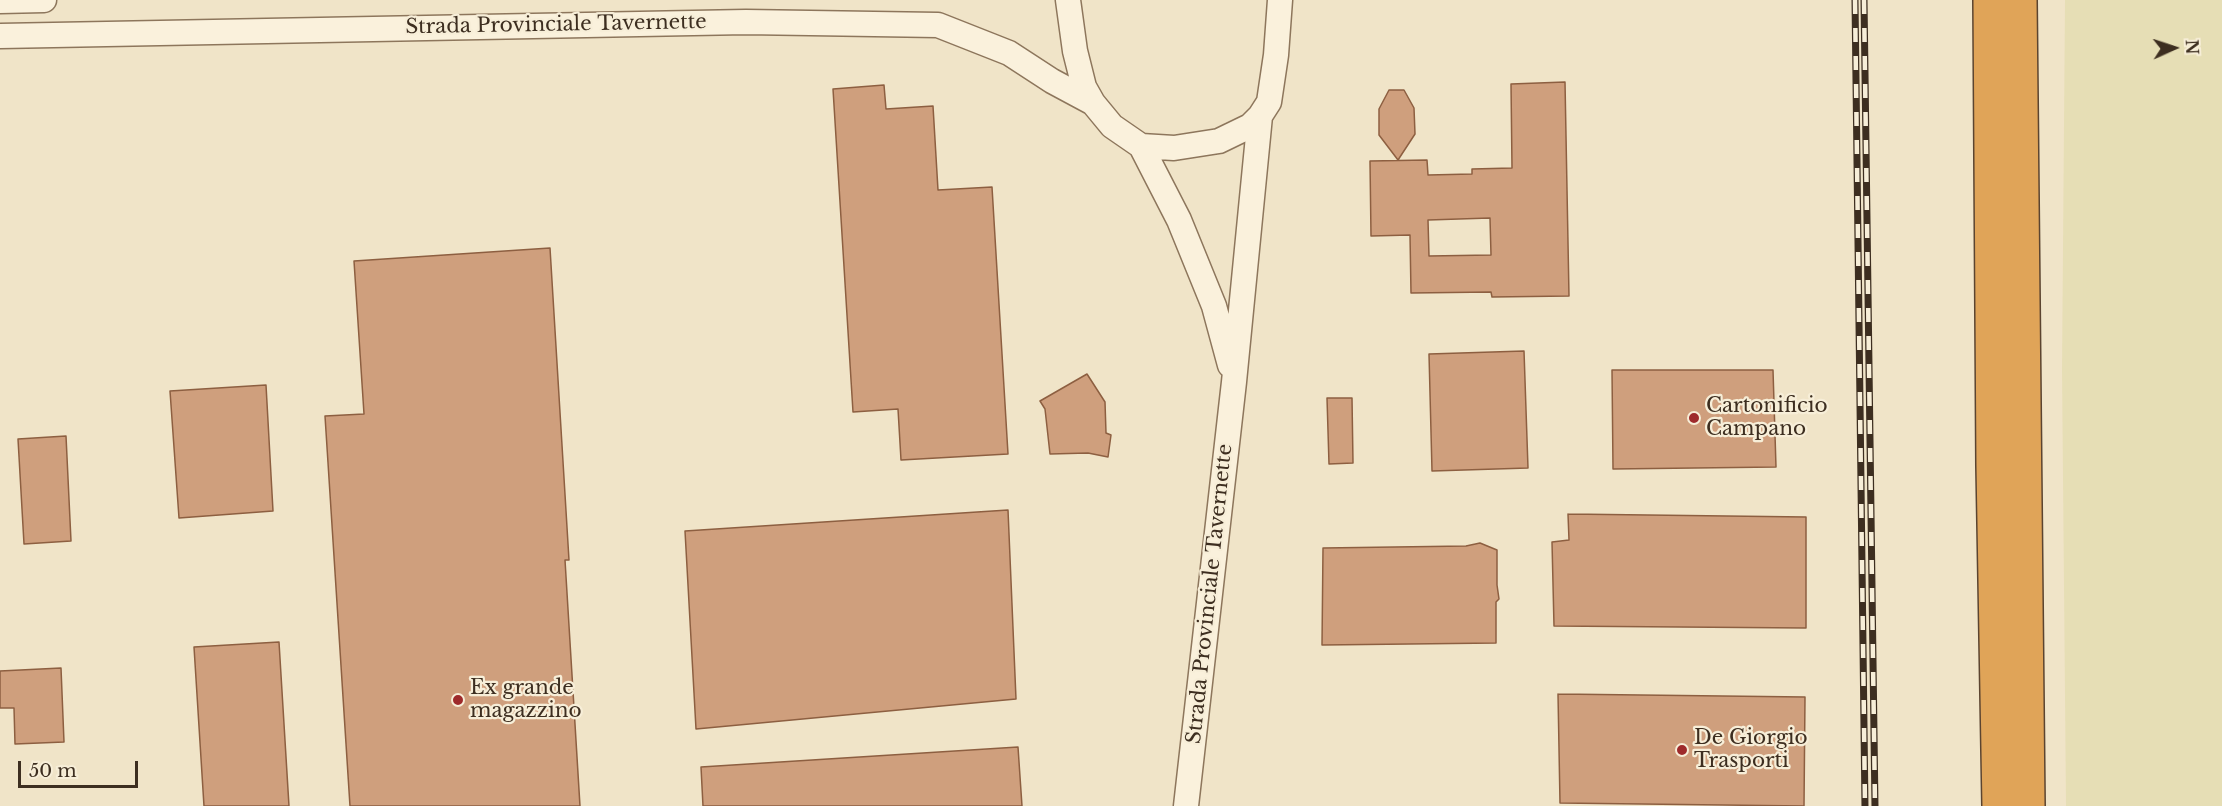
<!DOCTYPE html>
<html>
<head>
<meta charset="utf-8">
<style>
	body { margin:0 }
	#map { position:relative; width:2222px; height:806px; overflow:hidden; background:#f0e4c8; font-family:"Libre Baskerville",serif }
	canvas { display:block }
	.north { position:absolute; left:2144px; top:18px; width:60px; height:60px; -webkit-text-stroke:4px #f7eed8; paint-order:stroke; rotate:87deg; font-size:16px; font-weight:700; line-height:24px; text-align:center; color:#3d2e20 }
	.north::after { content:''; display:block; margin:auto; width:21px; height:27px; background:#3d2e20; clip-path:polygon(50% 0,100% 100%,50% 72%,0 100%) }
	.scale { position:absolute; left:18px; top:761px; width:120px; height:27px; box-sizing:border-box; border:3px solid #3d2e20; border-top:0; padding-left:8px; font-size:18px; line-height:21px; white-space:nowrap; color:#3d2e20; -webkit-text-stroke:4px #f7eed8; paint-order:stroke }
</style>
</head>
<body>
<div id="map">
<canvas width="2222" height="806"></canvas>
<div class="north">N</div>
<div class="scale">50 m</div>
</div>
<script>
const ctx = document.querySelector('canvas').getContext('2d');
ctx.lineJoin = 'round';
function fillPath(path, color) {
  ctx.fillStyle = color;
  ctx.fill(path, 'evenodd');
}
function toPath(rows) {
  const path = new Path2D();
  for (const r of rows) {
    path.moveTo(r[0], r[1]);
    for (let i = 2; i < r.length; i += 2) path.lineTo(r[i], r[i + 1]);
  }
  return path;
}
function trace(path, color, width, dash) {
  ctx.strokeStyle = color;
  ctx.lineWidth = width;
  ctx.lineCap = dash ? 'butt' : 'round';
  ctx.setLineDash(dash || []);
  ctx.stroke(path);
}
function drawText(font, color, halo, rows, align = 'center') {
  ctx.font = font + ' "Libre Baskerville",serif';
  ctx.lineWidth = 4.5;
  ctx.setLineDash([]);
  ctx.textBaseline = 'middle';
  ctx.strokeStyle = halo;
  ctx.fillStyle = color;
  for (const [text, x, y, turn = 0] of rows) {
    ctx.save();
    ctx.translate(x, y);
    ctx.rotate((+turn || 0) * Math.PI / 180);
    ctx.textAlign = isNaN(turn) ? turn : align;
    if (halo) ctx.strokeText(text, 0, 0);
    ctx.fillText(text, 0, 0);
    ctx.restore();
  }
}
const farmland = toPath([
	[2065,0,2222,0,2222,806,2066,806,2062,370]
]);
const building = toPath([
	[1565,82,1569,296,1492,297,1491,292,1411,293,1410,235,1371,236,1370,161,1427,160,1428,175,1472,174,1472,169,1512,168,1511,84,1565,82],
	[1490,218,1491,255,1429,256,1428,220,1490,218],
	[884,85,886,109,933,106,938,190,992,187,1008,454,901,460,898,409,853,412,833,89,884,85],
	[1389,90,1404,90,1414,108,1415,134,1398,160,1379,135,1379,109,1389,90],
	[550,248,569,560,565,560,580,806,350,806,325,416,364,414,354,261,550,248],
	[1524,351,1528,468,1432,471,1429,354,1524,351],
	[1612,370,1773,370,1776,467,1613,469,1612,370],
	[1087,374,1105,402,1106,433,1111,435,1108,457,1088,453,1050,454,1045,409,1040,401,1087,374],
	[266,385,273,511,179,518,170,391,266,385],
	[1327,398,1352,398,1353,463,1329,464,1327,398],
	[66,436,71,541,24,544,18,439,66,436],
	[1008,510,1016,699,696,729,685,531,1008,510],
	[1568,514,1806,517,1806,628,1554,626,1552,542,1569,540,1568,514],
	[1480,543,1497,550,1497,585,1499,599,1496,602,1496,643,1322,645,1323,548,1466,546,1480,543],
	[279,642,289,806,204,806,194,647,279,642],
	[61,668,64,742,15,744,14,708,0,708,0,671,61,668],
	[1558,694,1805,697,1804,806,1560,803,1558,694],
	[1018,747,1022,806,703,806,701,767,1018,747]
]);
const minor = toPath([
	[1068,0,1075,51,1084,87,1093,103,1112,126,1141,146,1174,148,1219,141,1250,126,1260,116,1269,102,1276,55,1280,0],
	[0,1,44,0],
	[0,36,746,22,938,25,1009,53,1052,81,1093,103],
	[1141,146,1179,220,1214,306,1230,365],
	[1186,806,1234,382,1260,116]
]);
const highway = toPath([
	[1990,0,1993,466,1999,806],
	[2020,0,2028,806]
]);
const rail = toPath([
	[1855,0,1865,806],
	[1864,0,1875,806]
]);
const markers = [
	[1694,418,6,"#9e2a2b"],
	[458,700,6,"#9e2a2b"],
	[1682,750,6,"#9e2a2b"]
];
const streetNames = [
	["Strada Provinciale Tavernette",556,25,-1],
	["Strada Provinciale Tavernette",1210,594,-84]
];
const poiNames = [
	["Cartonificio",1706,406],
	["Campano",1706,429],
	["Ex grande",470,688],
	["magazzino",470,711],
	["De Giorgio",1694,738],
	["Trasporti",1694,761]
];
fillPath(farmland, '#e6deb5');
fillPath(building, '#cf9f7d');
trace(building, '#8d5f41', 1.5);
trace(minor, '#8d765c', 27);
trace(highway, '#5b4430', 36);
trace(minor, '#faf1dc', 24);
trace(highway, '#e0a458', 33);
trace(rail, '#3d2e20', 7);
trace(rail, '#f7eed8', 4.5, [14]);
for (const [x, y, r, color] of markers) {
  const dot = new Path2D();
  dot.arc(x, y, r, 0, 2 * Math.PI);
  ctx.fillStyle = color;
  ctx.fill(dot);
  trace(dot, '#f7eed8', 2);
}
drawText('20px', '#3d2e20', '#f7eed8', streetNames);
drawText('20px', '#3d2e20', '#f7eed8', poiNames, 'left');
</script>
</body>
</html>
